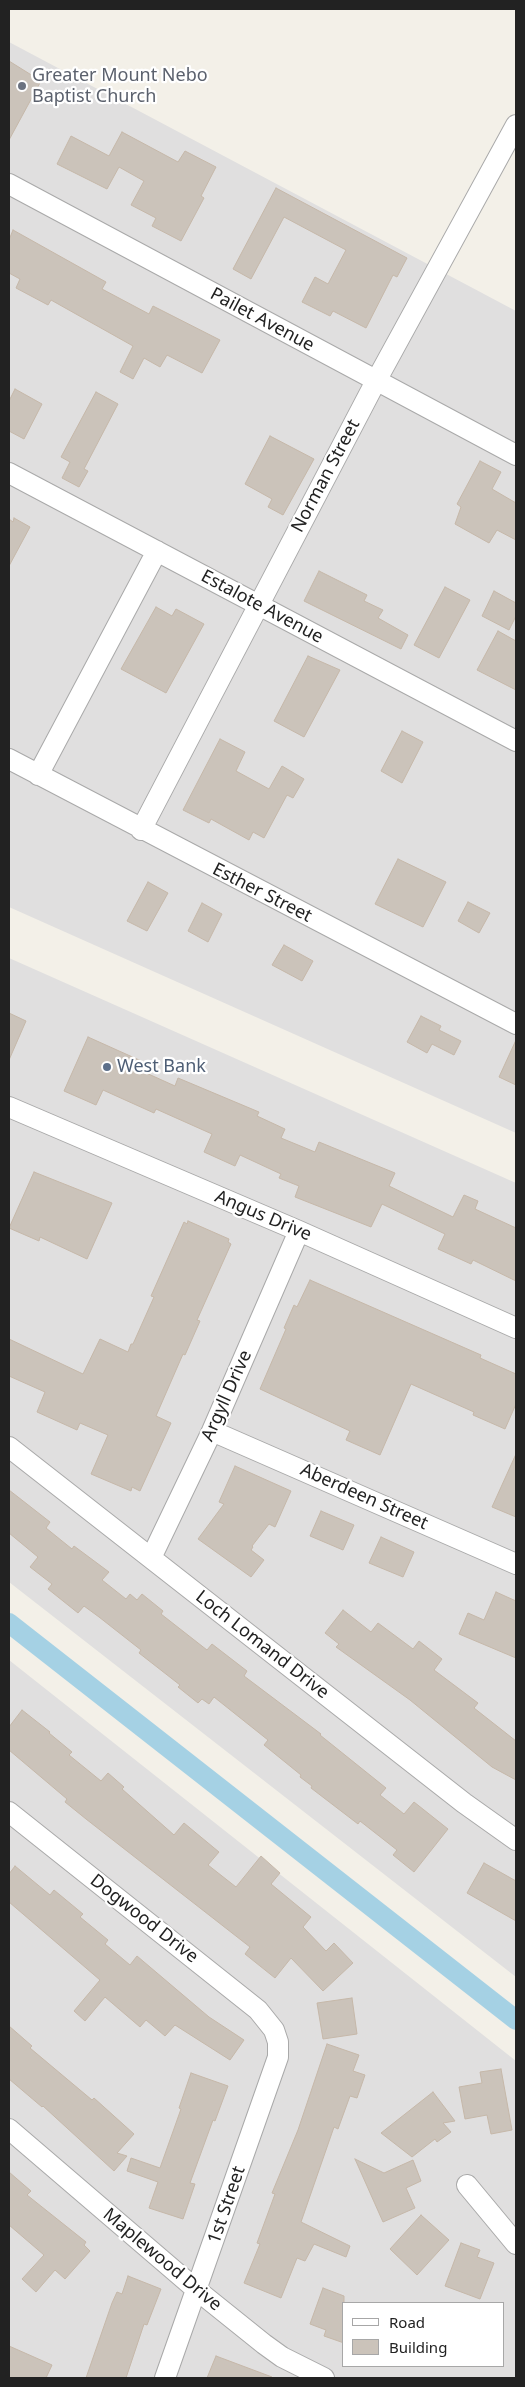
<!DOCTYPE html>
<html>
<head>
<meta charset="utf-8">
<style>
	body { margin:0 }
	#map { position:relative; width:525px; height:2387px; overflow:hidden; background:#f3f0e8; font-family:"Noto Sans",sans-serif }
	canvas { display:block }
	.frame { position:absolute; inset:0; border:10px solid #222; pointer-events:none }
	.legend { position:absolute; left:342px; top:2302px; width:162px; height:65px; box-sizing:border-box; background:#fff; border:1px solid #a7a7a7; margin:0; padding:6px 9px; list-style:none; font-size:15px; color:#222 }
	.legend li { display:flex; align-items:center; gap:10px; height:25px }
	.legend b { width:25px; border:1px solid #a7a7a7 }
</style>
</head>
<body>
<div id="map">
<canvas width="525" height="2387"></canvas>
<div class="frame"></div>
<ul class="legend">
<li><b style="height:6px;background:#fff"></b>Road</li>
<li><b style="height:14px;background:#cbc3ba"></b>Building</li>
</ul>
</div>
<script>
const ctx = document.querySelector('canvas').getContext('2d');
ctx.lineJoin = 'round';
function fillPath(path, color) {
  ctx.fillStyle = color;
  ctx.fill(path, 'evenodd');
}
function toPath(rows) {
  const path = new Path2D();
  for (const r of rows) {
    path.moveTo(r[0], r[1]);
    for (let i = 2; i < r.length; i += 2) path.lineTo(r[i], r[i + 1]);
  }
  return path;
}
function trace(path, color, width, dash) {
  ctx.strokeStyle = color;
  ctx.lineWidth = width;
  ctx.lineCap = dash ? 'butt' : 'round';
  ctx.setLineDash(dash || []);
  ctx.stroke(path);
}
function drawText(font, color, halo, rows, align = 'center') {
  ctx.font = font + ' "Noto Sans",sans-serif';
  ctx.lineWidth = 4.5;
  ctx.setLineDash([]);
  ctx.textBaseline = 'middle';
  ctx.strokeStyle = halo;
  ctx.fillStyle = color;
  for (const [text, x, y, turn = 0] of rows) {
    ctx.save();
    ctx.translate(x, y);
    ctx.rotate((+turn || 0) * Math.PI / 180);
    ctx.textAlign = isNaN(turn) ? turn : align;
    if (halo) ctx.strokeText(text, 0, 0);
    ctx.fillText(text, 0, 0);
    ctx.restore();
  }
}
const residential = toPath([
	[9,42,516,311,516,1133,9,907],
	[9,958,516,1183,516,1977,9,1582],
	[9,1660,516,2061,516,2378,9,2378],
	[344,2303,504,2303,504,2366,344,2366]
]);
const canal = toPath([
	[9,1623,516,2020]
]);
const building = toPath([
	[9,61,41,81,9,140,9,61],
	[122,132,178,162,185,151,216,167,201,196,204,198,181,241,152,226,156,218,131,205,144,181,119,167,107,189,57,164,71,136,109,156,122,132],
	[276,188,407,258,397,277,393,275,366,328,333,311,330,316,302,302,315,277,328,284,346,250,284,217,251,279,233,269,276,188],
	[13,230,106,282,102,289,149,314,153,306,220,340,202,373,167,355,160,367,144,358,133,379,120,372,133,346,51,300,48,305,16,288,20,279,9,273,9,240,13,230],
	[15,389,42,404,24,439,9,431,9,401,15,389],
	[96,392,118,404,84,469,88,471,79,487,62,478,70,462,61,457,96,392],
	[270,436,314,459,283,515,268,507,272,499,245,484,270,436],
	[480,461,501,472,492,489,516,503,516,540,497,530,489,543,455,524,461,507,457,504,480,461],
	[14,518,30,527,9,566,9,519,13,522,14,518],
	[319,571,367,595,364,601,383,610,378,618,408,635,401,649,304,601,319,571],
	[445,587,470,600,439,658,414,645,445,587],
	[494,591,516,603,516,616,509,630,482,616,494,591],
	[156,607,172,616,176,609,204,624,166,693,121,669,156,607],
	[498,631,516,641,516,690,477,670,498,631],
	[308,656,340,670,304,737,274,721,308,656],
	[402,731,423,742,402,783,381,771,402,731],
	[220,739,245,752,236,771,269,789,282,766,304,779,293,798,287,795,264,838,253,832,249,840,211,819,209,823,183,810,220,739],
	[398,859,446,882,423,927,375,904,398,859],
	[148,882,168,893,147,931,127,921,148,882],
	[468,902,490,913,479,933,458,921,468,902],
	[202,903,222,914,208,942,188,931,202,903],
	[284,945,313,961,302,981,272,965,284,945],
	[9,1013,26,1021,9,1060,9,1013],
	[421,1016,441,1026,439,1030,461,1041,454,1055,432,1044,427,1053,407,1042,421,1016],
	[88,1037,148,1064,144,1072,175,1086,178,1078,259,1112,257,1116,285,1129,281,1138,315,1152,319,1142,395,1173,389,1186,453,1217,464,1195,478,1201,475,1209,516,1228,516,1281,473,1260,471,1264,438,1249,445,1234,382,1204,371,1227,295,1197,299,1186,279,1178,281,1174,240,1155,235,1166,204,1152,212,1134,156,1109,154,1113,103,1090,96,1105,64,1091,88,1037],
	[516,1040,516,1085,499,1077,516,1040],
	[34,1172,112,1203,87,1259,40,1237,39,1241,9,1228,34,1172],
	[188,1221,229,1239,228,1242,231,1244,197,1320,200,1321,185,1355,183,1354,156,1416,171,1423,140,1491,132,1487,131,1491,91,1474,108,1435,80,1423,77,1430,37,1412,45,1392,9,1376,9,1339,83,1374,100,1339,128,1352,131,1344,133,1344,154,1297,151,1296,184,1222,187,1224,188,1221],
	[310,1280,481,1355,480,1358,516,1374,516,1404,505,1429,473,1415,474,1412,411,1384,380,1455,346,1440,350,1431,260,1389,286,1329,284,1328,294,1305,297,1307,310,1280],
	[516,1454,516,1517,492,1507,516,1454],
	[235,1466,291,1491,275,1527,269,1524,252,1546,253,1547,251,1550,264,1560,251,1577,198,1539,224,1504,219,1502,235,1466],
	[9,1490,50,1522,46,1528,72,1549,74,1546,109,1572,102,1580,126,1599,130,1594,137,1600,142,1594,163,1611,161,1614,207,1650,212,1644,247,1671,244,1676,321,1734,320,1735,386,1788,380,1795,404,1814,414,1802,448,1829,414,1872,393,1855,397,1850,360,1821,358,1824,311,1788,312,1786,300,1777,301,1775,264,1745,268,1740,214,1697,209,1704,202,1699,198,1703,178,1687,180,1685,139,1653,141,1650,99,1617,84,1606,78,1613,48,1589,52,1584,30,1567,38,1557,9,1533,9,1490],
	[321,1511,354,1525,343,1550,310,1536,321,1511],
	[381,1537,414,1552,403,1577,369,1563,381,1537],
	[496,1592,516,1601,516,1658,459,1634,468,1613,484,1620,496,1592],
	[343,1610,371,1632,378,1623,413,1649,419,1641,442,1659,434,1670,478,1703,474,1708,516,1741,516,1780,492,1767,410,1700,336,1647,339,1644,325,1633,343,1610],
	[22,1710,50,1732,49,1733,72,1752,69,1755,101,1781,108,1773,124,1787,122,1789,174,1835,184,1823,219,1852,208,1865,236,1887,261,1856,280,1873,271,1884,311,1917,303,1927,326,1951,334,1943,353,1963,323,1991,291,1958,275,1978,245,1954,250,1947,86,1819,65,1802,67,1799,9,1750,9,1727,22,1710],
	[484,1863,516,1881,516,1921,467,1893,484,1863],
	[15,1866,50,1895,54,1890,83,1914,80,1917,108,1940,105,1944,130,1965,137,1956,209,2017,244,2040,230,2060,175,2025,165,2036,146,2020,140,2027,105,1997,85,2021,74,2011,100,1980,9,1902,9,1874,15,1866],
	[352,1998,357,2034,323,2039,317,2003,352,1998],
	[9,2026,32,2046,30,2048,92,2100,94,2098,134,2134,117,2153,127,2156,114,2171,43,2106,42,2107,9,2079,9,2026],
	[327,2044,359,2055,353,2071,365,2075,357,2098,350,2096,338,2129,334,2127,301,2222,350,2246,346,2257,314,2244,305,2261,297,2258,281,2298,244,2283,260,2244,257,2243,275,2194,272,2193,298,2130,327,2044],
	[501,2069,512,2130,491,2134,487,2115,465,2119,459,2087,482,2083,480,2072,501,2069],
	[191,2073,228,2086,215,2121,213,2120,190,2183,195,2184,183,2219,149,2208,158,2182,127,2171,131,2158,160,2168,181,2109,179,2108,191,2073],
	[433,2092,455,2121,443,2123,451,2132,437,2142,435,2139,412,2157,381,2133,433,2092],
	[355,2159,384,2173,413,2160,421,2181,406,2188,415,2208,383,2222,355,2159],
	[9,2172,31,2191,27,2195,86,2242,84,2245,90,2251,65,2279,55,2270,36,2292,22,2279,44,2255,9,2225,9,2172],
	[421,2215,449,2240,417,2275,390,2249,421,2215],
	[461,2243,480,2250,477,2257,494,2263,480,2299,445,2286,461,2243],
	[128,2276,161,2289,147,2325,144,2324,126,2378,86,2378,112,2303,117,2292,122,2294,128,2276],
	[323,2288,344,2296,344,2343,324,2336,326,2330,310,2324,323,2288],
	[9,2346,52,2365,46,2378,9,2378,9,2346],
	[216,2356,272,2377,272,2378,207,2378,216,2356]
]);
const minor = toPath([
	[9,184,516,455],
	[9,473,516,741],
	[9,759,516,1024],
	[38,775,157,551],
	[141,830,376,381,516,125],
	[9,1107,299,1231,516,1328],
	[212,1431,516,1564],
	[9,1447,464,1803,516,1840],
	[151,1558,212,1431,299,1231],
	[9,1812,258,2010,274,2030,278,2042,278,2057,165,2378],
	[9,2129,198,2291,264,2344,282,2357,324,2378],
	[467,2185,516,2244]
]);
const markers = [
	[22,86,5,"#6b7280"],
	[107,1067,5,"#5c6f8a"]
];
const worshipNames = [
	["Greater Mount Nebo",32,76],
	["Baptist Church",32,97]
];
const streetNames = [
	["Pailet Avenue",262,320,28],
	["Norman Street",326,476,-62],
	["Estalote Avenue",262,607,28],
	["Esther Street",262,893,27],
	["Angus Drive",263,1216,23],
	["Argyll Drive",227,1396,-66],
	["Aberdeen Street",364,1497,24],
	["Loch Lomand Drive",262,1645,38],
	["Dogwood Drive",144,1919,38],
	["1st Street",227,2205,-71],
	["Maplewood Drive",162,2260,40]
];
const serviceNames = [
	["West Bank",117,1067]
];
fillPath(residential, '#e0dfdf');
trace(canal, '#a5d1e4', 20);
fillPath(building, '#cbc3ba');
trace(building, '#c6b8a9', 1);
trace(minor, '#a9a9a9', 22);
trace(minor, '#fff', 20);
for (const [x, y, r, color] of markers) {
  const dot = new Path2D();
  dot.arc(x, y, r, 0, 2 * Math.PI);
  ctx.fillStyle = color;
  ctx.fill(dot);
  trace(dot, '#fff', 2);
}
drawText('18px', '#5b616d', '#fff', worshipNames, 'left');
drawText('18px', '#222', '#fff', streetNames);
drawText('18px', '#4e5e75', '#fff', serviceNames, 'left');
</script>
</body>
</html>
